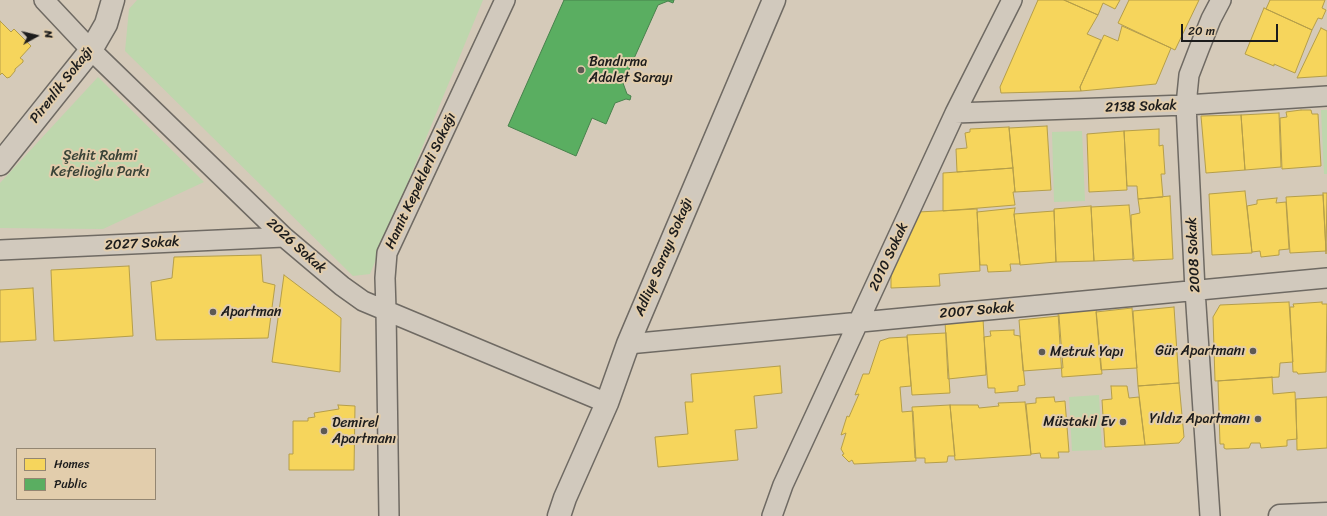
<!DOCTYPE html>
<html>
<head>
<meta charset="utf-8">
<style>
	body { margin:0 }
	#map { position:relative; width:1327px; height:516px; overflow:hidden; background:#d5cab9; font-family:Sriracha,sans-serif }
	canvas { display:block }
	.legend { position:absolute; left:16px; top:448px; width:140px; height:52px; box-sizing:border-box; background:#e2cdac; border:1px solid #938672; margin:0; padding:5px 7px; list-style:none; font-size:12px; color:#1c1c1c }
	.legend li { display:flex; align-items:center; gap:8px; height:20px }
	.legend b { width:20px; border:1px solid #938672 }
	.north { position:absolute; left:16px; top:16px; width:40px; height:40px; -webkit-text-stroke:3px #e2cdac; paint-order:stroke; rotate:82deg; font-size:11px; font-weight:700; line-height:16px; text-align:center; color:#1c1c1c }
	.north::after { content:''; display:block; margin:auto; width:14px; height:18px; background:#1c1c1c; clip-path:polygon(50% 0,100% 100%,50% 72%,0 100%) }
	.scale { position:absolute; left:1181px; top:24px; width:97px; height:18px; box-sizing:border-box; border:2px solid #1c1c1c; border-top:0; padding-left:5px; font-size:12px; line-height:14px; white-space:nowrap; color:#1c1c1c; -webkit-text-stroke:3px #e2cdac; paint-order:stroke }
</style>
</head>
<body>
<div id="map">
<canvas width="1327" height="516"></canvas>
<ul class="legend">
<li><b style="height:11px;background:#f6d55c"></b>Homes</li>
<li><b style="height:11px;background:#5aae61"></b>Public</li>
</ul>
<div class="north">N</div>
<div class="scale">20 m</div>
</div>
<script>
const ctx = document.querySelector('canvas').getContext('2d');
ctx.lineJoin = 'round';
function fillPath(path, color) {
  ctx.fillStyle = color;
  ctx.fill(path, 'evenodd');
}
function toPath(rows) {
  const path = new Path2D();
  for (const r of rows) {
    path.moveTo(r[0], r[1]);
    for (let i = 2; i < r.length; i += 2) path.lineTo(r[i], r[i + 1]);
  }
  return path;
}
function trace(path, color, width, dash) {
  ctx.strokeStyle = color;
  ctx.lineWidth = width;
  ctx.lineCap = dash ? 'butt' : 'round';
  ctx.setLineDash(dash || []);
  ctx.stroke(path);
}
function drawText(font, color, halo, rows, align = 'center') {
  ctx.font = font + ' Sriracha,sans-serif';
  ctx.lineWidth = 4;
  ctx.setLineDash([]);
  ctx.textBaseline = 'middle';
  ctx.strokeStyle = halo;
  ctx.fillStyle = color;
  for (const [text, x, y, turn = 0] of rows) {
    ctx.save();
    ctx.translate(x, y);
    ctx.rotate((+turn || 0) * Math.PI / 180);
    ctx.textAlign = isNaN(turn) ? turn : align;
    if (halo) ctx.strokeText(text, 0, 0);
    ctx.fillText(text, 0, 0);
    ctx.restore();
  }
}
const green = toPath([
	[137,0,483,0,370,274,353,276,125,51,129,9],
	[98,77,204,182,103,229,0,228,0,183],
	[1321,110,1327,110,1327,174,1324,174],
	[1082,131,1085,201,1054,202,1052,132],
	[1099,395,1102,450,1072,451,1069,397]
]);
const homes = toPath([
	[1038,0,1064,0,1098,15,1087,34,1101,40,1080,87,1081,91,1001,93,1000,87,1038,0],
	[1064,0,1120,0,1115,9,1103,3,1098,15,1064,0],
	[1129,0,1199,0,1175,50,1118,23,1129,0],
	[1270,0,1325,0,1322,8,1326,10,1322,19,1318,18,1312,30,1266,9,1270,0],
	[1264,8,1312,30,1295,73,1274,64,1274,66,1245,54,1264,8],
	[0,21,11,32,14,29,31,46,20,58,23,60,23,62,15,69,15,71,10,77,7,78,2,73,0,75,0,21],
	[1122,26,1171,48,1156,84,1081,91,1080,87,1104,35,1118,41,1122,26],
	[1321,28,1327,31,1327,76,1297,78,1321,28],
	[1301,110,1311,110,1312,114,1318,114,1321,166,1282,169,1280,118,1287,117,1286,112,1301,110],
	[1279,113,1281,167,1245,170,1241,115,1279,113],
	[1241,115,1245,170,1206,173,1201,116,1241,115],
	[1047,126,1051,190,1015,192,1009,128,1047,126],
	[1009,127,1013,168,957,172,956,149,967,148,965,133,970,132,970,129,1009,127],
	[1159,129,1159,146,1163,145,1165,174,1161,174,1163,197,1138,199,1137,186,1127,186,1124,131,1159,129],
	[1124,131,1127,190,1089,192,1087,134,1124,131],
	[1013,168,1015,192,1013,192,1015,205,943,211,943,173,1013,168],
	[1245,191,1252,253,1212,255,1209,194,1245,191],
	[1323,193,1327,193,1326,254,1326,251,1323,193],
	[1323,195,1326,251,1290,253,1286,197,1323,195],
	[1170,196,1173,259,1133,261,1131,215,1140,213,1138,199,1170,196],
	[1277,198,1276,203,1286,202,1289,249,1279,250,1279,255,1261,257,1260,251,1252,252,1247,206,1257,204,1257,200,1277,198],
	[1129,205,1134,259,1094,261,1091,207,1129,205],
	[1091,206,1094,261,1056,262,1054,209,1091,206],
	[1015,208,1014,214,1020,264,1010,264,1011,271,988,272,987,265,980,265,977,212,1015,208],
	[977,209,980,271,939,274,940,286,891,288,891,268,918,212,977,209],
	[1054,211,1056,262,1020,265,1014,214,1054,211],
	[261,255,263,282,275,285,268,338,156,340,151,282,172,278,174,257,261,255],
	[129,266,133,336,54,341,51,270,129,266],
	[284,275,341,318,340,372,272,362,284,275],
	[33,288,36,340,0,342,0,290,33,288],
	[1289,302,1293,362,1280,363,1279,377,1215,381,1213,317,1220,305,1289,302],
	[1322,302,1322,304,1327,304,1326,372,1298,374,1297,372,1293,372,1290,307,1294,307,1293,304,1322,302],
	[1174,307,1179,383,1138,386,1133,311,1174,307],
	[1132,308,1137,368,1101,370,1096,312,1132,308],
	[1096,309,1102,374,1062,377,1058,312,1096,309],
	[1059,316,1063,368,1023,371,1019,320,1059,316],
	[983,318,986,375,948,379,945,321,983,318],
	[1014,330,1014,335,1020,336,1025,385,1018,386,1018,391,995,393,995,388,988,388,984,337,991,336,990,331,1014,330],
	[946,333,950,393,912,395,907,335,946,333],
	[907,337,911,386,900,387,902,412,913,411,916,461,854,464,852,460,849,462,842,455,844,454,841,449,846,433,841,435,847,416,849,417,859,394,855,395,863,374,869,374,880,341,889,338,907,337],
	[780,366,782,393,754,396,757,428,735,430,738,460,658,467,655,437,688,434,685,402,693,402,691,374,780,366],
	[1272,377,1273,394,1295,392,1297,439,1287,440,1287,446,1261,448,1260,443,1251,443,1249,448,1226,449,1224,448,1224,444,1220,444,1218,381,1272,377],
	[1179,383,1184,437,1179,443,1145,445,1138,386,1179,383],
	[1111,386,1127,386,1129,398,1139,397,1145,445,1105,447,1102,400,1112,399,1111,386],
	[1054,397,1055,402,1065,401,1069,452,1058,452,1059,458,1041,458,1040,453,1031,454,1026,404,1036,403,1036,398,1054,397],
	[1327,397,1327,448,1297,450,1296,399,1327,397],
	[1025,402,1031,455,955,460,950,405,978,405,979,408,999,406,998,403,1025,402],
	[338,405,355,406,354,470,289,470,289,454,293,454,293,421,308,421,308,418,315,417,314,413,339,409,338,405],
	[950,405,955,456,948,456,947,462,925,463,925,458,915,458,912,407,950,405]
]);
const public = toPath([
	[564,0,674,0,673,3,668,1,658,5,623,83,627,94,631,96,630,100,626,99,615,103,606,124,592,118,576,156,508,126,564,0]
]);
const lane = toPath([
	[44,0,91,50,284,237,342,286,363,301,607,403],
	[955,113,1186,105,1327,96],
	[0,250,284,237],
	[628,344,1327,278],
	[389,516,386,310,385,278,387,253,505,0],
	[772,516,783,485,955,113,1012,0],
	[1210,516,1195,290,1186,105,1189,75,1199,49,1211,19,1221,0]
]);
const street = toPath([
	[0,164,91,50,106,24,113,0],
	[559,516,565,498,607,403,628,344,774,0]
]);
const secondary = toPath([
	[1280,516,1327,514]
]);
const markers = [
	[581,70,4,"#5d5953"],
	[213,312,4,"#5d5953"],
	[1253,351,4,"#5d5953"],
	[1042,352,4,"#5d5953"],
	[1258,419,4,"#5d5953"],
	[1123,422,4,"#5d5953"],
	[324,431,4,"#5d5953"]
];
const poiNames = [
	["Bandırma",589,62],
	["Adalet Sarayı",589,78],
	["Apartman",221,312],
	["Gür Apartmanı",1245,351,"right"],
	["Metruk Yapı",1050,352],
	["Yıldız Apartmanı",1250,419,"right"],
	["Müstakil Ev",1115,422,"right"],
	["Demirel",332,423],
	["Apartmanı",332,439]
];
const streetNames = [
	["Pirenlik Sokağı",62,85,-52],
	["2138 Sokak",1141,107,-2],
	["Hamit Kepeklerli Sokağı",421,181,-65],
	["2027 Sokak",142,244,-3],
	["2026 Sokak",296,246,42],
	["2008 Sokak",1194,255,-93],
	["Adliye Sarayı Sokağı",664,257,-67],
	["2010 Sokak",889,257,-65],
	["2007 Sokak",977,311,-5]
];
const parkNames = [
	["Şehit Rahmi",100,156],
	["Kefelioğlu Parkı",100,172]
];
fillPath(green, '#bed7ad');
fillPath(homes, '#f6d55c');
trace(homes, '#b59e49', 1);
fillPath(public, '#5aae61');
trace(public, '#47824c', 1);
trace(lane, '#6f6a63', 22);
trace(street, '#6f6a63', 25);
trace(secondary, '#6f6a63', 25);
trace(lane, '#d1c9bd', 19);
trace(street, '#d1c9bd', 22);
trace(secondary, '#d1c9bd', 22);
for (const [x, y, r, color] of markers) {
  const dot = new Path2D();
  dot.arc(x, y, r, 0, 2 * Math.PI);
  ctx.fillStyle = color;
  ctx.fill(dot);
  trace(dot, '#e2cdac', 1.5);
}
drawText('14px', '#1c1c1c', '#e2cdac', poiNames, 'left');
drawText('14px', '#1c1c1c', '#e2cdac', streetNames);
drawText('14px', '#394337', '#e2cdac', parkNames);
</script>
</body>
</html>
